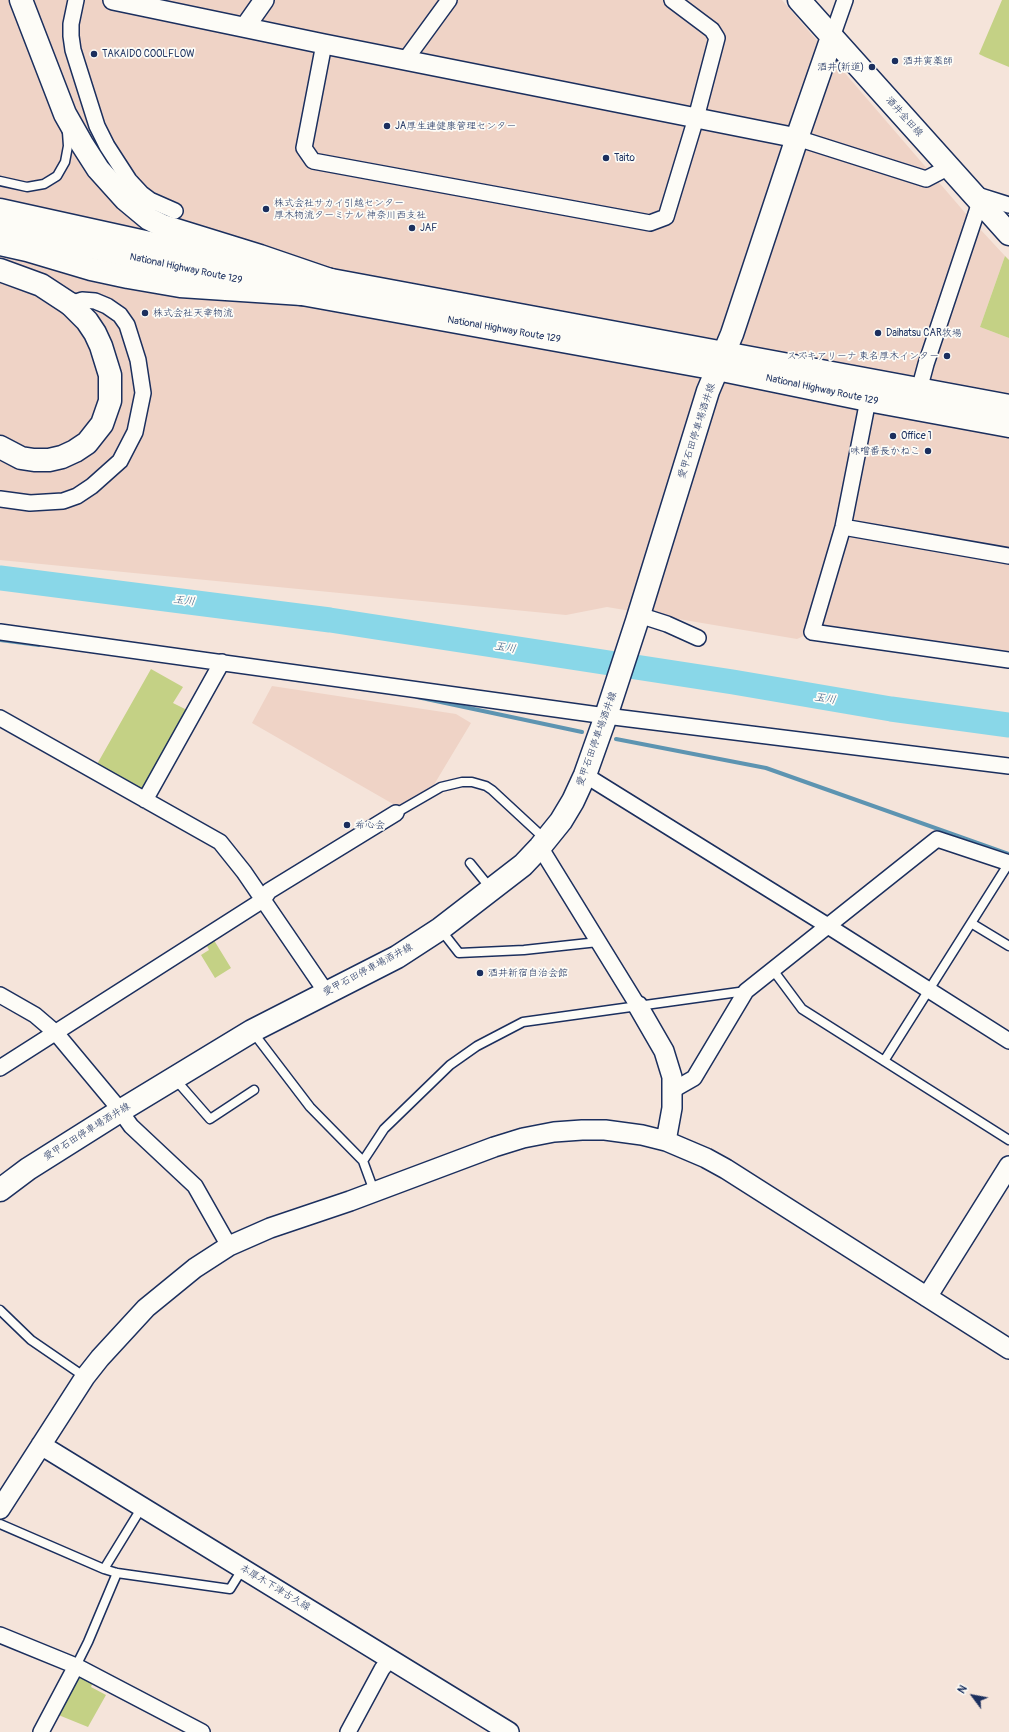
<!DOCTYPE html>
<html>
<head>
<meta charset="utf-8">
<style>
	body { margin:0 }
	#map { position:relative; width:1009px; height:1732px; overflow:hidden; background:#f5e4da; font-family:Pangolin,sans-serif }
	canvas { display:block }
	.north { position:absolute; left:953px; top:1676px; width:40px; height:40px; -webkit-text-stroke:3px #fdfcf7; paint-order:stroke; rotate:302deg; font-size:11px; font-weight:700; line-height:16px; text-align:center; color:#1b2f5e }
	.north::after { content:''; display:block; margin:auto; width:14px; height:18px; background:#1b2f5e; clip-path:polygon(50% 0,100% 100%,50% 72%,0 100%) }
</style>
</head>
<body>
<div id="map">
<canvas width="1009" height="1732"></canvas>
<div class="north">N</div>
</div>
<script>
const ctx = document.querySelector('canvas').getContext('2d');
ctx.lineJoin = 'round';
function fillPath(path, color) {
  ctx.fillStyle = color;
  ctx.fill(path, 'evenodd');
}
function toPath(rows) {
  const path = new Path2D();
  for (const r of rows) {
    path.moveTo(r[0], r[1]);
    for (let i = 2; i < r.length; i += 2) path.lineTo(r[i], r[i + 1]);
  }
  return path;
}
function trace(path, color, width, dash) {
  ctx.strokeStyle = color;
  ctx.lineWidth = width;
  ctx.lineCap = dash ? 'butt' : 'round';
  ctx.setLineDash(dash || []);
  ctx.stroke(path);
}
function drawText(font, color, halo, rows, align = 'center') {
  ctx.font = font + ' Pangolin,"Klee One",sans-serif';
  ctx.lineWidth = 3.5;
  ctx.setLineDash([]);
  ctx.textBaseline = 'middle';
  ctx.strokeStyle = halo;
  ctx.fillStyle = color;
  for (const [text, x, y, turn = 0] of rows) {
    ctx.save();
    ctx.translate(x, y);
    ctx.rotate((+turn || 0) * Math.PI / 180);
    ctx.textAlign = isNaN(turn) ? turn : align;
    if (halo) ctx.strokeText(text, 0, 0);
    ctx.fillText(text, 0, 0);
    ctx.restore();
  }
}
const built = toPath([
	[0,0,782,0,967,215,1005,256,980,327,1009,338,1009,652,821,628,797,639,607,607,566,615,0,560],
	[272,686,456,714,471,723,432,788,400,808,252,723]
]);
const green = toPath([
	[1002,0,1009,0,1009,67,985,57,988,49,985,57,979,54],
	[1005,256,1009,260,1009,338,980,327],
	[151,669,183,687,173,703,187,710,143,787,138,790,96,766],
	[212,937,231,968,215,978,201,955,209,950,205,942],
	[84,1674,93,1682,91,1687,106,1695,88,1727,56,1714,78,1676]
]);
const stream = toPath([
	[0,640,39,645],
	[417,697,582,732],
	[616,739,766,768,1009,854]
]);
const river = toPath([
	[0,578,330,620,733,682,891,709,1009,725]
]);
const service = toPath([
	[0,181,27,187,44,184,57,176,65,162,68,146,67,132],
	[396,813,441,787,462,782,472,782,486,786,492,790,546,840],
	[470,863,491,889],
	[971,923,1009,946],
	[441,930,459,953,524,950,598,942],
	[773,970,802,1009,1009,1140],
	[252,1031,310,1107,363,1161,374,1191],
	[884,1061,1009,863],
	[175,1079,210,1119,254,1090],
	[363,1161,384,1129,450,1065,477,1046,523,1022,746,991],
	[0,1310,31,1340,85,1377],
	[0,1524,104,1569,117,1573,230,1589,243,1568],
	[104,1569,142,1507],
	[76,1666,88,1642,117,1573]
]);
const minor = toPath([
	[76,0,71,24,71,36,73,50,97,126,107,146,129,180,142,194,150,200,175,211],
	[832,37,845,0],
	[324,44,304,148,313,161,650,223,666,217,696,118,717,38,712,30,672,0],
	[406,59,449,0],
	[797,138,926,179,949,167],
	[974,194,1009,205],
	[919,390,926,364,980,202],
	[868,400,843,527,812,632,1009,660],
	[0,499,30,503,63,501,77,496,92,486,120,461,135,432,143,393,138,360,127,325,120,315,107,306,95,301,82,300,70,304],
	[843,527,1009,556],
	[639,615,667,624,698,638],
	[0,632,606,716,1009,766],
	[0,718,220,842,244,872,326,992],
	[585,775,828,926,1009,1041],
	[145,800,222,662],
	[540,847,638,1006],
	[0,995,35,1015,56,1033,116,1105,131,1126,195,1186,229,1246],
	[0,1068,263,900,269,891,396,813],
	[673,1090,694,1078,746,991,937,839,1009,863],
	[0,1635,76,1666,202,1732],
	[41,1732,76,1666],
	[348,1732,382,1669,390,1659]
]);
const tertiary = toPath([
	[113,0,324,44,797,138],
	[245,27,264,0],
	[638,1006,664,1051,672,1077,672,1108,666,1141],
	[927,1297,1009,1166],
	[41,1445,509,1732],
	[0,1509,85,1377,100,1358,146,1308,195,1268,229,1246,270,1228,350,1201,494,1147,523,1138,554,1132,582,1130,605,1130,642,1135,666,1141,706,1158,726,1169,1009,1349]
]);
const secondary = toPath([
	[799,0,1009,234],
	[0,1190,28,1169,120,1111,252,1031,397,957,440,929,523,865,540,847,561,821,573,801,585,775,606,716,637,621,708,391,732,334,797,138,832,37]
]);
const trunk = toPath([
	[0,210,245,264,1009,406],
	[0,227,302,294,717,369,868,400,1009,426],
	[0,270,41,285,70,304]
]);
const motorway = toPath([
	[21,0,65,114,82,144,98,169,125,199,149,219,163,226,260,256,336,282],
	[0,244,27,250,91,269,128,277,180,286,302,294],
	[0,447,21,458,34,460,49,460,62,457,75,451,87,443,102,424,110,401,110,375,101,346,95,333,87,321,70,304]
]);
const markers = [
	[94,54,4,"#1b2f5e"],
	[895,61,4,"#1b2f5e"],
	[872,67,4,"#1b2f5e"],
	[387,126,4,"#1b2f5e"],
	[606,158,4,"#1b2f5e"],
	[266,209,4,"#1b2f5e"],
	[412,228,4,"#1b2f5e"],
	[145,313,4,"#1b2f5e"],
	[878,333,4,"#1b2f5e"],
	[947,356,4,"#1b2f5e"],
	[893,436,4,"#1b2f5e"],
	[928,451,4,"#1b2f5e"],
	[347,825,4,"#1b2f5e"],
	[480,973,4,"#1b2f5e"]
];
const poiNames = [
	["TAKAIDO COOLFLOW",102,54],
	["酒井寅薬師",903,61],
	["酒井(新道)",864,67,"right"],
	["JA厚生連健康管理センター",395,126],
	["Taito",614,158],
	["株式会社サカイ引越センター",274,203],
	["厚木物流ターミナル 神奈川西支社",274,215],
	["JAF",420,228],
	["株式会社天幸物流",153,313],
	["Daihatsu CAR牧場",886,333],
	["スズキアリーナ 東名厚木インター",939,356,"right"],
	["Office 1",901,436],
	["味噌番長かねこ",920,451,"right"],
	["希心会",355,825],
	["酒井新宿自治会館",488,973]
];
const streetNames = [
	["酒井金田線",904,117,48],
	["National Highway Route 129",186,269,12],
	["National Highway Route 129",504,330,10],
	["National Highway Route 129",822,390,12],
	["愛甲石田停車場酒井線",697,431,-72],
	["愛甲石田停車場酒井線",597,739,-70],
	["愛甲石田停車場酒井線",368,970,-28],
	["愛甲石田停車場酒井線",87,1132,-32],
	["本厚木下津古久線",275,1588,31]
];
const waterNames = [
	["玉川",184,601,7],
	["玉川",505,648,9],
	["玉川",825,699,9]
];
fillPath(built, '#efd3c6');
fillPath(green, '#c4d185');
trace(stream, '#5d94b1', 4);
trace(river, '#89d7e8', 25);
trace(service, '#1b2f5e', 11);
trace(minor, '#1b2f5e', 18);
trace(tertiary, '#1b2f5e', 22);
trace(secondary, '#1b2f5e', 25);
trace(trunk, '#1b2f5e', 25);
trace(motorway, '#1b2f5e', 25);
trace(service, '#fdfcf7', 8);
trace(minor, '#fdfcf7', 15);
trace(tertiary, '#fdfcf7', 19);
trace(secondary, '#fdfcf7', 22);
trace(trunk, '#fdfcf7', 22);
trace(motorway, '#fdfcf7', 22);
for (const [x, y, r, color] of markers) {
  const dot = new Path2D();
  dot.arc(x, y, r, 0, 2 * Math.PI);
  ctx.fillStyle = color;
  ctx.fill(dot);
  trace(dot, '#fdfcf7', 1.5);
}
drawText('10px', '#1b2f5e', '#fdfcf7', poiNames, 'left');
drawText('10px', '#1b2f5e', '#fdfcf7', streetNames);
drawText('italic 11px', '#365980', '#fdfcf7', waterNames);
</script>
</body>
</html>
